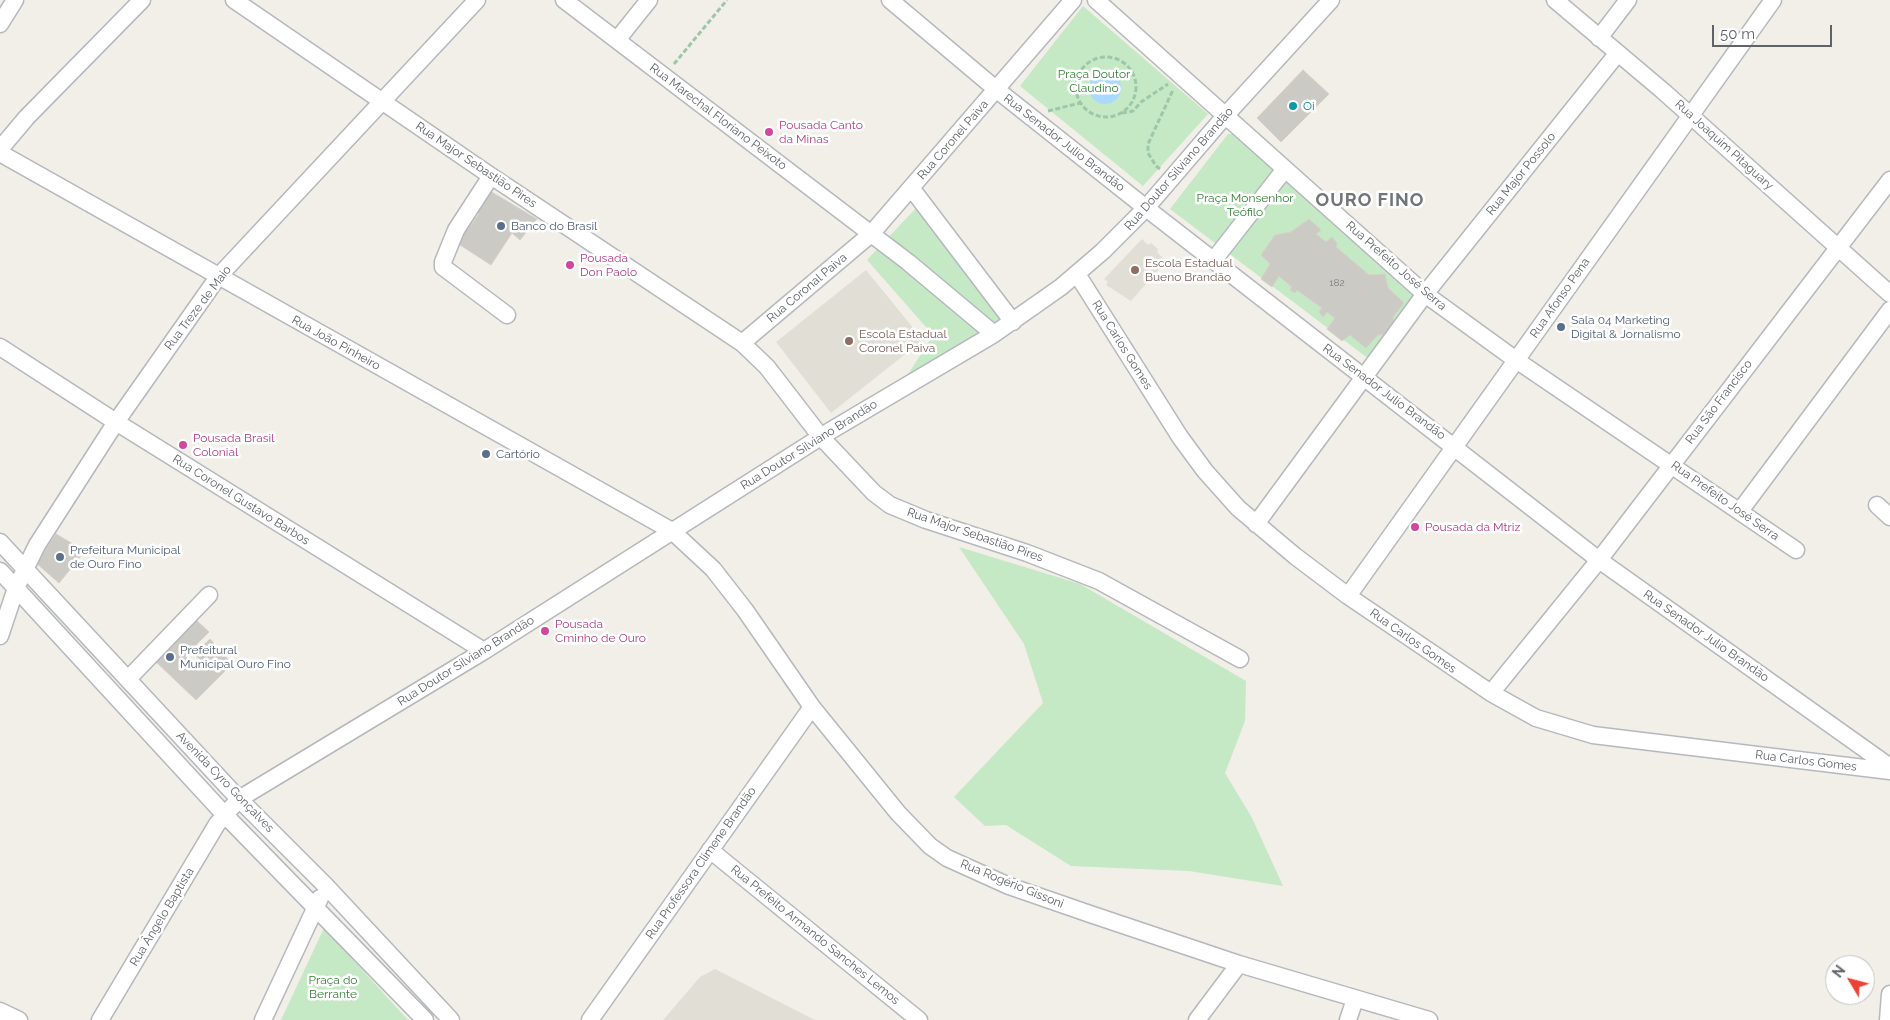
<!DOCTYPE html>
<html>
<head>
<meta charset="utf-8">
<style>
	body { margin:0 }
	#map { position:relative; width:1890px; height:1020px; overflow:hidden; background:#f1efe8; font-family:Raleway,sans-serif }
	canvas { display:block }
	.north { position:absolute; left:1825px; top:955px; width:50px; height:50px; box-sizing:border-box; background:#fff; border:1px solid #bfc1c3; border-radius:50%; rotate:307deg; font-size:14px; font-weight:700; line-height:20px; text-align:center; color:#5f6368 }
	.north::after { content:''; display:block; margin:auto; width:18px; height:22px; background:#ea4335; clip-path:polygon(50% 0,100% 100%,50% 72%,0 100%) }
	.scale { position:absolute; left:1712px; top:25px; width:120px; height:22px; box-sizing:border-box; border:2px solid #5f6368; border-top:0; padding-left:6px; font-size:15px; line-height:18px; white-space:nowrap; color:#5f6368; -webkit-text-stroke:4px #fff; paint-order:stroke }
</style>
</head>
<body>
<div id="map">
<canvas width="1890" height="1020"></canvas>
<div class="north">N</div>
<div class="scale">50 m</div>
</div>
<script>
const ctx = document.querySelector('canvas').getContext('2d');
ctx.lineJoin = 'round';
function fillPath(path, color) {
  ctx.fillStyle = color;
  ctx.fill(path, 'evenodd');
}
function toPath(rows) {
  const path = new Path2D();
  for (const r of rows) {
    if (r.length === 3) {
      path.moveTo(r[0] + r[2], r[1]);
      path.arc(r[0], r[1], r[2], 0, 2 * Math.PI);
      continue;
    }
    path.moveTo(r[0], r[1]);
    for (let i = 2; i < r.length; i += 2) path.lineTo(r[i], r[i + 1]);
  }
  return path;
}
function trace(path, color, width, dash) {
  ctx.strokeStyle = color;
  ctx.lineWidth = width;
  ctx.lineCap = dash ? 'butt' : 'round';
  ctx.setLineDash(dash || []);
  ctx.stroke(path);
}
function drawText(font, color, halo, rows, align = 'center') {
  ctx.font = font + ' Raleway,sans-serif';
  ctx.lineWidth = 5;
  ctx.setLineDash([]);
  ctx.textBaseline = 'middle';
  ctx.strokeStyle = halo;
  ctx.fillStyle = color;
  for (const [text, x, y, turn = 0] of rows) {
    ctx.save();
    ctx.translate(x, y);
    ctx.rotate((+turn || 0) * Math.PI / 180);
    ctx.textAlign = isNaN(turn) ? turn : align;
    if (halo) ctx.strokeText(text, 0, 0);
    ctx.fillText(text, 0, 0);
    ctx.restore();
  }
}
const education = toPath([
	[1142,239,1148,245,1151,243,1158,249,1157,252,1166,261,1131,301,1106,285,1108,282,1104,279],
	[866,270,923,340,831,413,776,342],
	[715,969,815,1020,663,1020,700,977]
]);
const green = toPath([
	[1083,6,1208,114,1143,186,1020,86],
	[1228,134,1237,134,1419,293,1369,359,1170,209],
	[918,206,1001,321,907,376,933,335,867,260],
	[959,547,1080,584,1246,681,1245,721,1225,773,1252,818,1283,886,1189,871,1071,866,1006,825,985,826,954,797,1043,703,1024,644],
	[324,928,408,1020,281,1020]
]);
const water = toPath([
	[1105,88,16]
]);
const building = toPath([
	[1303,70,1329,94,1281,142,1257,118,1303,70],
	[490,191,537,219,520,240,512,233,491,265,457,243,479,214,476,210,490,191],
	[1309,219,1321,230,1316,234,1326,242,1332,237,1337,243,1336,247,1369,275,1385,274,1388,288,1404,303,1393,317,1394,327,1389,333,1378,335,1366,348,1350,335,1342,341,1327,329,1335,318,1327,312,1323,317,1319,312,1322,308,1297,290,1295,293,1290,290,1292,287,1279,276,1272,287,1261,279,1270,264,1261,255,1275,235,1291,232,1309,219],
	[56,534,85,551,59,583,36,563,56,534],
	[193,617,209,632,185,656,196,670,204,663,194,654,210,639,232,664,196,700,153,659,193,617]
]);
const path = toPath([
	[1106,87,30],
	[674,64,727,0],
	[1048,111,1080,103],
	[1122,113,1133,111,1141,102,1168,84],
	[1160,169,1156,166,1148,153,1148,144,1173,90]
]);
const minor = toPath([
	[234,0,491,176,742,343,767,367,821,437,874,493,890,505,926,520,1027,553,1099,581,1240,659],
	[564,0,908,262,994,334],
	[890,0,997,90,1146,208,1599,560,1890,767],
	[1096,0,1425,294,1516,360,1796,550],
	[1555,0,1663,91,1890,294],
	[0,24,15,0],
	[1599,38,1628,0],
	[617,40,649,0],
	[0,149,27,117,142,0],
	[0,153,672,531,713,569,745,610,812,707,898,813,930,846,947,858,1009,886,1090,914,1239,964,1429,1020],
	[491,176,456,230,443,262,443,267,507,315],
	[912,189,1013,322],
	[1213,261,1285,169],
	[1077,274,1180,437,1205,471,1238,508,1295,556,1348,596,1491,693,1536,718,1593,735,1890,771],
	[742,343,871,234,1073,0],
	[0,347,116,422,484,651],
	[1877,505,1890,517],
	[1740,511,1890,310],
	[1256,524,1425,294,1617,54],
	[0,542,239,799,326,886,451,1020],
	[0,571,224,814,425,1020],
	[1348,596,1773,0],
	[0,636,16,588,37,545,116,422,218,277,477,0],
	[128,679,209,595],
	[1491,693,1599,560,1890,180],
	[710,850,919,1020],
	[0,1011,19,1020],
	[100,1020,217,824,239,799,484,651,830,431,994,334,1061,287,1103,251,1146,208,1225,116,1331,0],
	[263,1020,320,898],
	[590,1020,812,707],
	[1197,1020,1239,964],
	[1348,1020,1355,999],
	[1888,1020,1890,994]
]);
const markers = [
	[1293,106,5,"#0f9aa8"],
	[769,132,5,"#d1479c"],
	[501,226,5,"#5c6f8a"],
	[570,265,5,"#d1479c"],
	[1135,270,5,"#8d6e63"],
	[1561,327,5,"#5c6f8a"],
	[849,341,5,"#8d6e63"],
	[183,445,5,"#d1479c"],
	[486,454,5,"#5c6f8a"],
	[1415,527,5,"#d1479c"],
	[60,557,5,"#5c6f8a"],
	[545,631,5,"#d1479c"],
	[170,657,5,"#5c6f8a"]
];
const numberNames = [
	["182",1337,283]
];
const parkNames = [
	["Praça Doutor",1094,74],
	["Claudino",1094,88],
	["Praça Monsenhor",1245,198],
	["Teófilo",1245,212],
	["Praça do",333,980],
	["Berrante",333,994]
];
const cultureNames = [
	["Oi",1303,106]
];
const streetNames = [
	["Rua Marechal Floriano Peixoto",718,117,37],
	["Rua Coronel Paiva",953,140,-49],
	["Rua Senador Julio Brandão",1064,143,38],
	["Rua Joaquim Pitaguary",1724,145,42],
	["Rua Major Sebastião Pires",476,165,34],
	["Rua Doutor Silviano Brandão",1179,169,-49],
	["Rua Major Possolo",1521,174,-51],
	["Rua Prefeito José Serra",1396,266,41],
	["Rua Coronal Paiva",807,288,-40],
	["Rua Afonso Pena",1560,298,-55],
	["Rua Treze de Maio",198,308,-53],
	["Rua João Pinheiro",336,343,29],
	["Rua Carlos Gomes",1122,345,58],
	["Rua Senador Julio Brandão",1384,392,37],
	["Rua São Francisco",1719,402,-53],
	["Rua Doutor Silviano Brandão",809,445,-32],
	["Rua Coronel Gustavo Barbos",241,500,32],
	["Rua Prefeito José Serra",1725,501,35],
	["Rua Major Sebastião Pires",975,535,19],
	["Rua Senador Julio Brandão",1706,636,35],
	["Rua Carlos Gomes",1413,641,35],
	["Rua Doutor Silviano Brandão",466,661,-32],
	["Rua Carlos Gomes",1806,761,7],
	["Avenida Cyro Gonçalves",225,782,46],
	["Rua Professora Climene Brandão",701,863,-55],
	["Rua Rogério Gissoni",1012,884,22],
	["Rua Ângelo Baptista",162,917,-59],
	["Rua Prefeito Armando Sanches Lemos",815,935,39]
];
const hotelNames = [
	["Pousada Canto",779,125],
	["da Minas",779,139],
	["Pousada",580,258],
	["Don Paolo",580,272],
	["Pousada Brasil",193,438],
	["Colonial",193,452],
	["Pousada da Mtriz",1425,527],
	["Pousada",555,624],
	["Cminho de Ouro",555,638]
];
const serviceNames = [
	["Banco do Brasil",511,226],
	["Sala 04 Marketing",1571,320],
	["Digital & Jornalismo",1571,334],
	["Cartório",496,454],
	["Prefeitura Municipal",70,550],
	["de Ouro Fino",70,564],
	["Prefeitural",180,650],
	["Municipal Ouro Fino",180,664]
];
const educationNames = [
	["Escola Estadual",1145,263],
	["Bueno Brandão",1145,277],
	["Escola Estadual",859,334],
	["Coronel Paiva",859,348]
];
const districtNames = [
	["OURO FINO",1370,201]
];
fillPath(education, '#e1ded6');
fillPath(green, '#c5e8c5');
fillPath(water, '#aadaff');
fillPath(building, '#cccac5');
trace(building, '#d6d1c6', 1);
trace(minor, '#b5b8bc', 19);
trace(path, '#9cc7a9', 3, [5, 2.5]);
trace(minor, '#fff', 16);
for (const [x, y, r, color] of markers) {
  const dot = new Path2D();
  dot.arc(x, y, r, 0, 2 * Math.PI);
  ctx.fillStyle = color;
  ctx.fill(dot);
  trace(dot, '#fff', 2);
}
drawText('10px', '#7a7d7f', null, numberNames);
drawText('12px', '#348238', '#fff', parkNames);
drawText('12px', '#0d838f', '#fff', cultureNames, 'left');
drawText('12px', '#5f6368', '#fff', streetNames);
drawText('12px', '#b23c85', '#fff', hotelNames, 'left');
drawText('12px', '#4e5e75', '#fff', serviceNames, 'left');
drawText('12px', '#785e54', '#fff', educationNames, 'left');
ctx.letterSpacing = '1px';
drawText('bold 18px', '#70757a', '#fff', districtNames);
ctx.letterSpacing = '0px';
</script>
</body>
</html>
